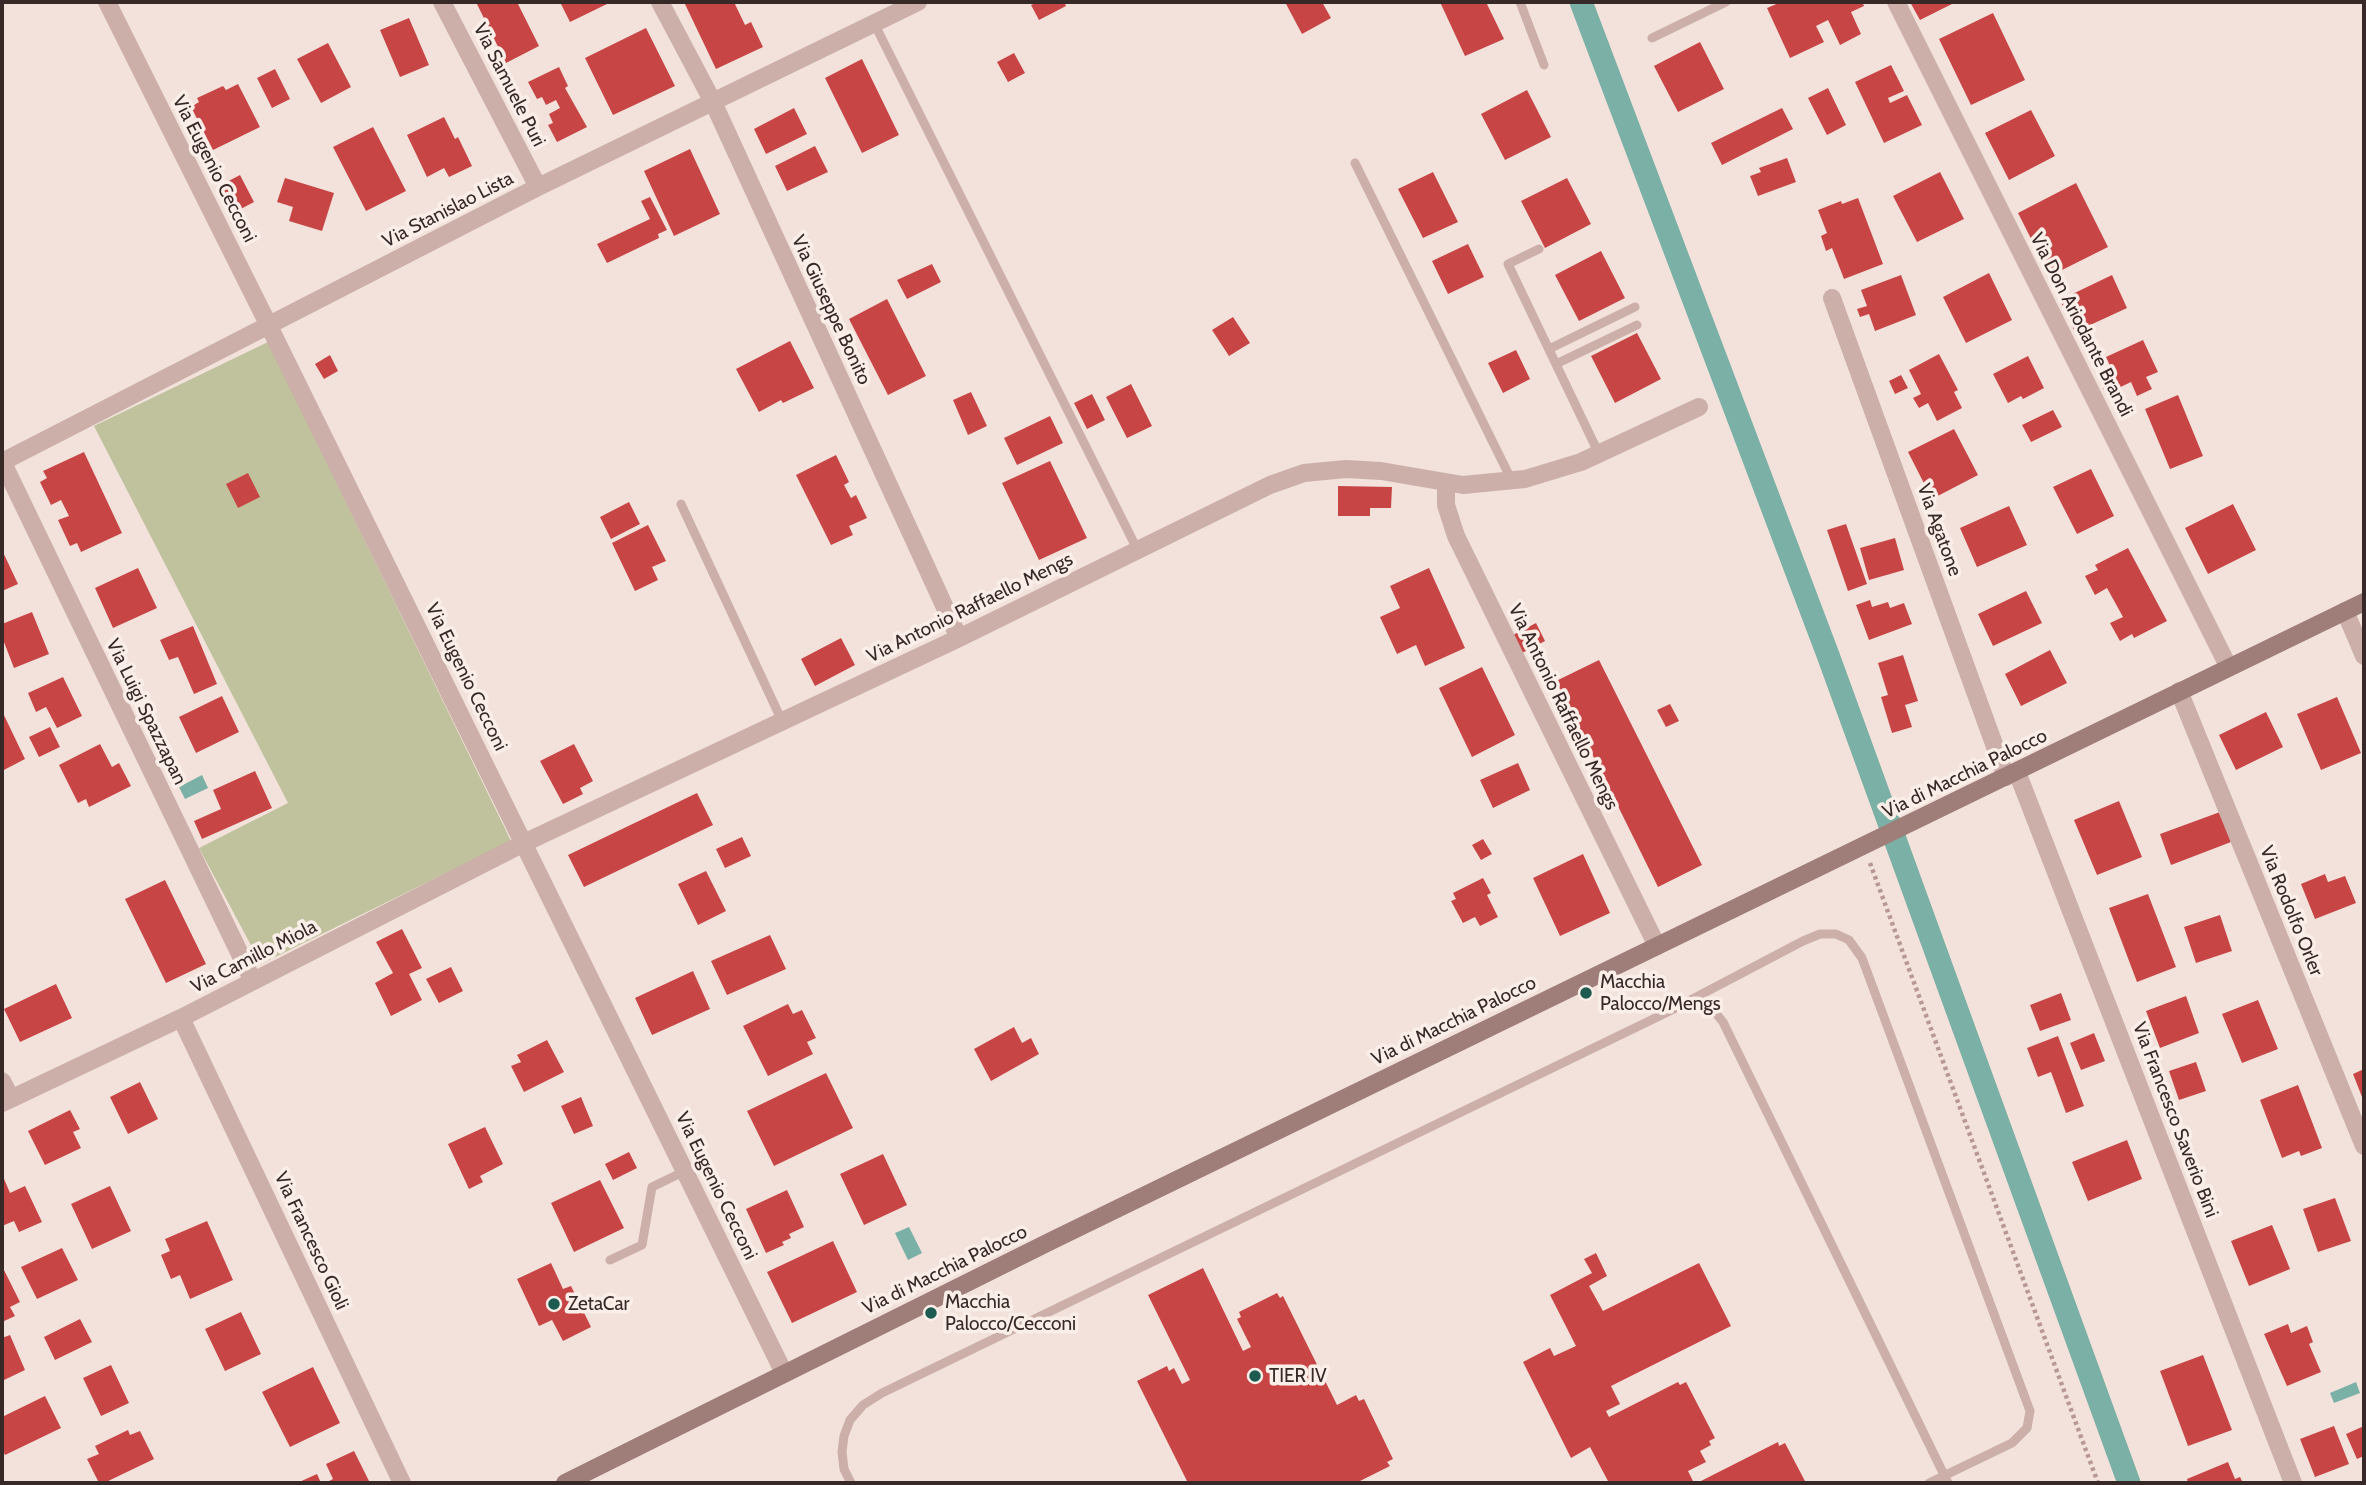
<!DOCTYPE html>
<html>
<head>
<meta charset="utf-8">
<style>
	body { margin:0 }
	#map { position:relative; width:2366px; height:1485px; overflow:hidden; background:#f3e2dc; font-family:Cabin,sans-serif }
	canvas { display:block }
	.frame { position:absolute; inset:0; border:4px solid #372928; pointer-events:none }
</style>
</head>
<body>
<div id="map">
<canvas width="2366" height="1485"></canvas>
<div class="frame"></div>
</div>
<script>
const ctx = document.querySelector('canvas').getContext('2d');
ctx.lineJoin = 'round';
function fillPath(path, color) {
  ctx.fillStyle = color;
  ctx.fill(path, 'evenodd');
}
function toPath(rows) {
  const path = new Path2D();
  for (const r of rows) {
    path.moveTo(r[0], r[1]);
    for (let i = 2; i < r.length; i += 2) path.lineTo(r[i], r[i + 1]);
  }
  return path;
}
function trace(path, color, width, dash) {
  ctx.strokeStyle = color;
  ctx.lineWidth = width;
  ctx.lineCap = dash ? 'butt' : 'round';
  ctx.setLineDash(dash || []);
  ctx.stroke(path);
}
function drawText(font, color, halo, rows, align = 'center') {
  ctx.font = font + ' Cabin,sans-serif';
  ctx.lineWidth = 7;
  ctx.setLineDash([]);
  ctx.textBaseline = 'middle';
  ctx.strokeStyle = halo;
  ctx.fillStyle = color;
  for (const [text, x, y, turn = 0] of rows) {
    ctx.save();
    ctx.translate(x, y);
    ctx.rotate((+turn || 0) * Math.PI / 180);
    ctx.textAlign = isNaN(turn) ? turn : align;
    if (halo) ctx.strokeText(text, 0, 0);
    ctx.fillText(text, 0, 0);
    ctx.restore();
  }
}
const green = toPath([
	[268,342,511,841,261,964,199,848,288,803,94,426]
]);
const water = toPath([
	[202,775,208,788,185,799,179,787],
	[909,1227,922,1253,908,1260,895,1233],
	[2356,1382,2360,1393,2334,1403,2330,1393]
]);
const canal = toPath([
	[1581,2,1828,655,2129,1483]
]);
const building = toPath([
	[476,2,517,2,539,46,506,63],
	[560,2,606,2,607,4,570,22],
	[684,2,734,2,745,25,751,22,763,47,716,69],
	[1038,2,1064,2,1066,6,1039,20,1031,5],
	[1285,2,1322,2,1331,18,1302,34],
	[1440,2,1486,2,1504,39,1465,56],
	[1781,2,1862,2,1864,6,1851,12,1861,34,1840,45,1828,20,1816,26,1824,42,1790,58,1767,8],
	[1910,2,1956,2,1920,20],
	[1993,13,2025,80,1971,105,1939,39],
	[409,18,429,65,400,77,380,30],
	[646,28,675,86,613,115,585,58],
	[1700,42,1724,89,1678,112,1654,66],
	[328,43,351,87,321,103,297,59],
	[1014,53,1025,73,1008,82,997,62],
	[862,59,899,135,862,153,825,78],
	[1891,65,1904,91,1888,98,1890,103,1907,95,1922,125,1884,143,1855,82],
	[559,67,568,86,565,88,587,127,557,142,548,125,553,123,549,114,560,108,556,100,546,105,542,97,537,99,528,82],
	[275,69,290,99,272,108,257,78],
	[238,84,260,127,213,150,191,107,199,102,197,98,223,86,226,90],
	[1828,88,1846,125,1827,135,1808,98],
	[1527,90,1551,137,1505,160,1481,114],
	[794,108,807,134,766,154,754,129],
	[1782,108,1793,129,1722,165,1711,143],
	[2031,110,2055,156,2009,180,1985,133],
	[444,117,455,139,458,137,472,166,449,177,444,168,427,177,407,135],
	[373,127,406,191,366,211,333,147],
	[815,146,828,172,787,191,775,166],
	[690,149,720,214,674,236,644,171],
	[1787,158,1796,182,1758,196,1750,176,1761,172,1759,168],
	[1433,172,1458,222,1423,238,1398,189],
	[1940,172,1964,219,1917,242,1893,196],
	[240,175,254,202,235,212,221,185],
	[285,178,334,193,322,231,289,221,293,207,277,202],
	[1567,178,1591,224,1545,248,1521,201],
	[2076,183,2108,247,2050,276,2018,213],
	[650,197,667,230,658,234,659,238,607,263,597,244,650,219,641,201],
	[1858,198,1883,264,1844,279,1832,248,1826,251,1821,236,1827,233,1818,210,1841,201,1842,204],
	[1468,244,1484,277,1448,294,1432,261],
	[1601,251,1625,298,1579,321,1555,275],
	[932,264,941,282,907,299,897,280],
	[1989,273,2012,320,1966,343,1943,297],
	[1901,275,1916,315,1875,331,1869,314,1860,317,1857,309,1867,306,1861,290],
	[2112,275,2127,308,2075,332,2060,300],
	[887,299,926,376,888,395,849,319],
	[1233,317,1250,343,1229,356,1212,330],
	[1637,333,1661,379,1615,403,1591,356],
	[2143,340,2158,372,2146,377,2152,389,2137,396,2131,382,2106,394,2097,374,2111,368,2106,357],
	[790,341,814,388,783,403,781,400,759,412,736,369],
	[1516,350,1530,379,1503,393,1488,363],
	[1939,354,1958,390,1954,392,1962,408,1937,421,1928,403,1919,408,1913,398,1921,394,1909,370],
	[330,355,338,371,324,379,315,364],
	[2028,356,2044,388,2023,399,2021,396,2008,403,1993,374],
	[1901,375,1908,388,1895,394,1889,381],
	[1131,384,1152,426,1127,438,1106,397],
	[971,392,987,426,968,435,953,400],
	[1092,394,1105,420,1087,429,1074,403],
	[2178,395,2203,456,2170,469,2145,409],
	[2053,410,2062,427,2031,442,2022,425],
	[1050,416,1063,443,1017,465,1004,438],
	[1954,429,1978,475,1932,499,1908,452],
	[84,452,122,533,81,552,77,543,70,546,58,520,69,516,61,500,51,505,40,482,47,478,43,471],
	[836,455,849,482,844,485,851,498,856,495,867,518,849,526,853,535,831,545,796,475],
	[1050,461,1087,538,1039,560,1002,483],
	[2091,469,2114,516,2077,534,2053,487],
	[248,473,260,497,238,508,226,484],
	[1338,486,1392,487,1391,508,1370,508,1370,516,1338,516],
	[629,502,640,524,611,539,600,517],
	[2233,504,2256,550,2208,574,2185,528],
	[2009,506,2027,545,1977,567,1960,528],
	[1846,524,1867,584,1848,591,1827,530],
	[648,525,666,561,652,567,658,580,635,591,612,543],
	[1895,538,1904,570,1869,580,1860,548],
	[2128,548,2167,621,2134,638,2132,634,2120,641,2110,623,2123,617,2107,588,2095,595,2085,576,2098,570,2095,565],
	[2,550,18,584,2,591],
	[138,568,157,608,113,628,95,588],
	[1429,568,1465,648,1425,666,1416,645,1397,654,1380,617,1400,608,1390,586],
	[2026,591,2042,623,1993,646,1978,614],
	[1870,600,1872,607,1888,602,1890,608,1904,603,1912,624,1869,640,1856,605],
	[32,612,49,654,14,668,2,637,2,624],
	[1536,623,1545,641,1522,653,1513,635],
	[193,626,217,684,194,694,178,657,169,660,160,640],
	[841,638,855,665,815,686,801,659],
	[2050,650,2067,683,2021,706,2005,674],
	[1903,655,1918,701,1905,705,1912,727,1892,733,1881,697,1888,695,1878,663],
	[1599,660,1702,865,1658,887,1556,681],
	[1482,667,1515,735,1472,757,1439,688],
	[63,677,82,716,57,728,46,707,36,712,28,693],
	[222,696,239,732,196,753,179,717],
	[2337,697,2361,753,2321,770,2297,714],
	[1670,704,1679,721,1666,727,1657,710],
	[2,711,25,759,2,771],
	[2266,712,2283,747,2236,770,2219,735],
	[50,727,60,747,39,757,29,737],
	[100,744,112,767,119,763,131,786,89,807,86,799,78,803,59,765],
	[574,744,593,781,580,788,583,794,563,804,540,761],
	[1518,763,1530,790,1493,808,1480,780],
	[255,771,272,808,202,839,194,821,221,809,213,790],
	[697,793,713,825,584,887,568,855],
	[2119,801,2142,857,2097,875,2074,820],
	[2220,812,2231,842,2171,865,2160,834],
	[742,837,751,856,725,868,716,849],
	[1483,839,1492,854,1481,860,1472,845],
	[1583,854,1610,913,1560,936,1533,878],
	[706,871,726,911,698,925,678,884],
	[2325,874,2328,882,2345,876,2356,903,2315,919,2301,884],
	[1483,878,1491,893,1487,895,1498,917,1480,926,1475,917,1463,923,1451,901,1456,899,1453,893],
	[165,880,206,964,166,983,125,899],
	[2148,894,2176,967,2137,982,2109,908],
	[2220,915,2232,951,2196,963,2184,927],
	[402,929,422,968,409,974,422,1000,391,1016,375,983,393,973,376,942],
	[770,935,786,969,727,995,711,961],
	[451,967,463,991,439,1003,426,979],
	[693,971,710,1009,652,1035,635,998],
	[56,984,72,1018,20,1042,4,1009],
	[2061,993,2071,1020,2040,1031,2030,1005],
	[2186,996,2199,1033,2160,1048,2146,1011],
	[2258,1000,2278,1049,2242,1063,2222,1014],
	[788,1004,793,1014,802,1010,816,1038,807,1042,813,1054,768,1076,743,1026],
	[1014,1027,1022,1043,1031,1038,1039,1054,991,1081,974,1049],
	[2094,1033,2105,1061,2081,1070,2070,1043],
	[2058,1036,2084,1106,2066,1113,2051,1072,2038,1077,2027,1048],
	[547,1040,564,1072,524,1092,511,1066,521,1062,517,1055],
	[2196,1062,2206,1091,2179,1100,2169,1071],
	[2364,1069,2364,1102,2353,1074],
	[826,1073,853,1128,774,1166,747,1111],
	[140,1082,158,1119,128,1134,110,1097],
	[2298,1085,2322,1148,2301,1156,2299,1151,2282,1158,2260,1100],
	[581,1097,593,1126,574,1134,561,1106],
	[70,1110,80,1129,73,1132,81,1148,45,1165,28,1131],
	[485,1127,503,1164,480,1176,483,1182,469,1189,448,1144],
	[2127,1140,2142,1179,2088,1201,2072,1162],
	[629,1152,637,1168,613,1180,605,1164],
	[883,1154,907,1205,864,1225,840,1174],
	[2,1174,10,1193,25,1186,42,1222,19,1232,14,1221,2,1226],
	[600,1180,624,1228,574,1252,551,1203],
	[110,1186,131,1231,92,1249,71,1204],
	[787,1190,804,1227,789,1234,791,1238,782,1242,784,1245,766,1253,746,1209],
	[2335,1198,2351,1241,2318,1252,2303,1209],
	[207,1221,233,1280,190,1299,180,1275,171,1279,161,1255,170,1251,165,1239],
	[2272,1225,2290,1269,2249,1286,2231,1241],
	[833,1241,857,1292,792,1323,767,1272],
	[62,1248,78,1280,37,1299,21,1267],
	[1596,1253,1607,1276,1589,1286,1603,1311,1699,1263,1731,1326,1611,1386,1620,1404,1606,1411,1609,1417,1678,1382,1680,1385,1686,1382,1715,1438,1709,1441,1711,1445,1700,1451,1706,1462,1688,1471,1694,1483,1609,1483,1590,1447,1571,1458,1523,1362,1550,1348,1554,1356,1576,1346,1550,1295,1592,1273,1584,1259],
	[551,1263,563,1289,571,1286,591,1327,563,1341,552,1320,539,1326,517,1279],
	[2,1266,20,1302,10,1307,15,1316,2,1322],
	[1203,1268,1243,1351,1251,1347,1237,1319,1241,1317,1239,1312,1277,1293,1280,1298,1283,1296,1337,1405,1356,1395,1359,1401,1364,1399,1393,1459,1387,1462,1390,1466,1356,1483,1188,1483,1137,1381,1167,1366,1169,1371,1174,1368,1182,1384,1190,1380,1148,1295],
	[241,1312,261,1354,225,1371,205,1329],
	[80,1319,92,1342,55,1360,44,1337],
	[2288,1324,2291,1333,2307,1326,2313,1342,2309,1344,2321,1372,2287,1386,2264,1334],
	[10,1335,25,1370,2,1381,2,1338],
	[2203,1355,2232,1430,2188,1446,2160,1371],
	[111,1365,129,1403,101,1416,83,1378],
	[313,1367,340,1423,290,1447,262,1392],
	[45,1396,61,1428,5,1455,2,1449,2,1417],
	[2334,1426,2349,1464,2315,1477,2300,1439],
	[2364,1426,2364,1456,2357,1459,2346,1434],
	[128,1430,130,1435,140,1431,154,1459,104,1483,99,1483,87,1459,99,1454,95,1446],
	[1778,1442,1779,1446,1785,1443,1806,1483,1697,1483],
	[354,1451,370,1483,325,1483,333,1479,326,1464],
	[2228,1462,2235,1479,2240,1477,2243,1483,2188,1483,2187,1479],
	[317,1474,321,1483,297,1483]
]);
const path = toPath([
	[1870,863,2098,1483]
]);
const lane = toPath([
	[1520,2,1544,65],
	[874,23,1137,549],
	[1652,38,1726,2],
	[1355,163,1512,481],
	[1539,249,1508,264,1599,454],
	[1549,349,1635,307],
	[1556,364,1637,325],
	[681,504,782,721],
	[1683,1004,1803,941,1820,934,1836,934,1849,940,1862,958,2030,1411,2027,1428,2012,1443,1929,1483],
	[610,1260,642,1245,652,1187,685,1171],
	[851,1483,844,1469,842,1452,844,1436,850,1420,863,1405,882,1393,1678,1007,1685,1006,1707,1008,1714,1011,1723,1022,1948,1483]
]);
const street = toPath([
	[107,2,269,326,784,1373],
	[442,2,538,187],
	[660,2,713,102,959,638],
	[1896,2,2228,666],
	[1832,298,2006,777],
	[2,461,253,981],
	[2,462,538,187,918,2],
	[1446,483,1446,505,1456,536,1657,946],
	[2345,611,2364,656],
	[2179,691,2364,1146],
	[2017,772,2293,1483],
	[181,1018,402,1483],
	[2,1081,11,1098],
	[2,1103,181,1018,524,843,959,638,1270,485,1304,473,1346,469,1381,471,1463,485,1525,479,1581,462,1699,407]
]);
const secondary = toPath([
	[565,1483,1053,1240,2364,602]
]);
const markers = [
	[1586,993,7,"#1d5a4f"],
	[554,1304,7,"#1d5a4f"],
	[931,1313,7,"#1d5a4f"],
	[1255,1376,7,"#1d5a4f"]
];
const streetNames = [
	["Via Samuele Puri",509,85,63],
	["Via Eugenio Cecconi",214,169,63],
	["Via Stanislao Lista",448,210,-27],
	["Via Giuseppe Bonito",831,310,65],
	["Via Don Ariodante Brandi",2081,325,63],
	["Via Agatone",1939,530,70],
	["Via Antonio Raffaello Mengs",970,608,-26],
	["Via Eugenio Cecconi",466,677,64],
	["Via Antonio Raffaello Mengs",1563,707,64],
	["Via Luigi Spazzapan",146,712,64],
	["Via di Macchia Palocco",1965,774,-26],
	["Via Rodolfo Orler",2291,911,68],
	["Via Camillo Miola",254,957,-27],
	["Via di Macchia Palocco",1454,1021,-26],
	["Via Francesco Saverio Bini",2175,1120,69],
	["Via Eugenio Cecconi",716,1186,64],
	["Via Francesco Gioli",311,1241,65],
	["Via di Macchia Palocco",945,1270,-26]
];
const poiNames = [
	["Macchia",1600,982],
	["Palocco/Mengs",1600,1004],
	["Macchia",945,1302],
	["Palocco/Cecconi",945,1324],
	["ZetaCar",568,1304],
	["TIER IV",1269,1376]
];
fillPath(green, '#bfc29c');
fillPath(water, '#7ab0a5');
trace(canal, '#7ab0a5', 23);
fillPath(building, '#c84545');
trace(path, '#b79892', 4.5, [3.5, 3.5]);
trace(lane, '#cbafa8', 9);
trace(street, '#cbafa8', 18);
trace(secondary, '#9f7d79', 18);
for (const [x, y, r, color] of markers) {
  const dot = new Path2D();
  dot.arc(x, y, r, 0, 2 * Math.PI);
  ctx.fillStyle = color;
  ctx.fill(dot);
  trace(dot, '#faeee9', 2.5);
}
drawText('19px', '#372928', '#faeee9', streetNames);
drawText('19px', '#372928', '#faeee9', poiNames, 'left');
</script>
</body>
</html>
